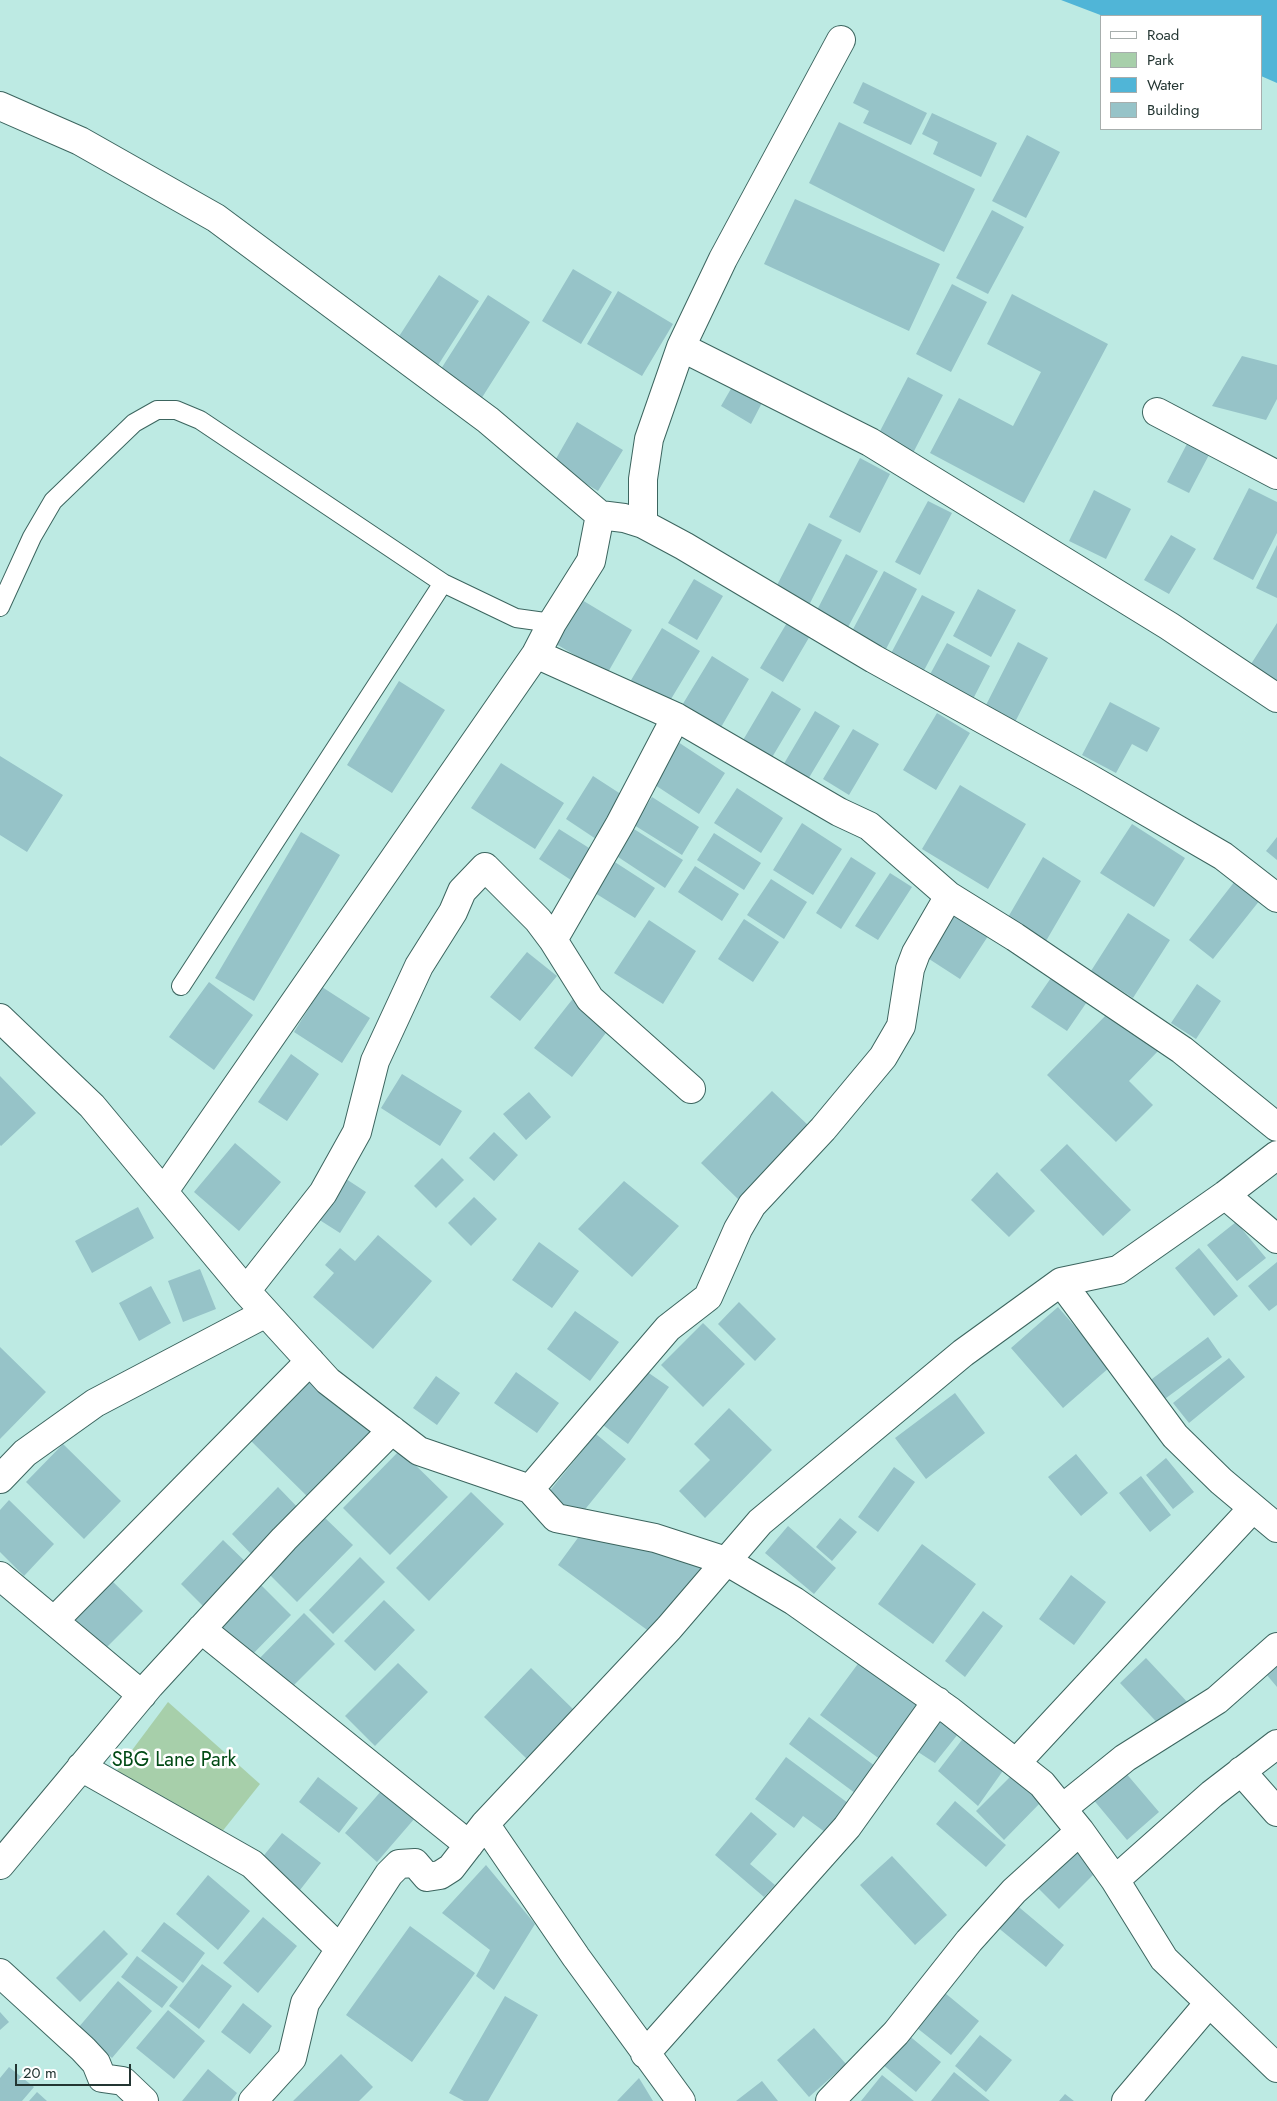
<!DOCTYPE html>
<html>
<head>
<meta charset="utf-8">
<style>
	body { margin:0 }
	#map { position:relative; width:1277px; height:2101px; overflow:hidden; background:#bdeae3; font-family:Jost,sans-serif }
	canvas { display:block }
	.legend { position:absolute; left:1100px; top:15px; width:162px; height:115px; box-sizing:border-box; background:#fff; border:1px solid #a7aead; margin:0; padding:6px 9px; list-style:none; font-size:15px; color:#233532 }
	.legend li { display:flex; align-items:center; gap:10px; height:25px }
	.legend b { width:25px; border:1px solid #a7aead }
	.scale { position:absolute; left:15px; top:2064px; width:116px; height:22px; box-sizing:border-box; border:2px solid #233532; border-top:0; padding-left:6px; font-size:15px; line-height:18px; white-space:nowrap; color:#233532; -webkit-text-stroke:4px #fff; paint-order:stroke }
</style>
</head>
<body>
<div id="map">
<canvas width="1277" height="2101"></canvas>
<ul class="legend">
<li><b style="height:6px;background:#fff"></b>Road</li>
<li><b style="height:14px;background:#a7cfaa"></b>Park</li>
<li><b style="height:14px;background:#50b5d7"></b>Water</li>
<li><b style="height:14px;background:#96c3c8"></b>Building</li>
</ul>
<div class="scale">20 m</div>
</div>
<script>
const ctx = document.querySelector('canvas').getContext('2d');
ctx.lineJoin = 'round';
function fillPath(path, color) {
  ctx.fillStyle = color;
  ctx.fill(path, 'evenodd');
}
function toPath(rows) {
  const path = new Path2D();
  for (const r of rows) {
    path.moveTo(r[0], r[1]);
    for (let i = 2; i < r.length; i += 2) path.lineTo(r[i], r[i + 1]);
  }
  return path;
}
function trace(path, color, width, dash) {
  ctx.strokeStyle = color;
  ctx.lineWidth = width;
  ctx.lineCap = dash ? 'butt' : 'round';
  ctx.setLineDash(dash || []);
  ctx.stroke(path);
}
function drawText(font, color, halo, rows, align = 'center') {
  ctx.font = font + ' Jost,sans-serif';
  ctx.lineWidth = 5;
  ctx.setLineDash([]);
  ctx.textBaseline = 'middle';
  ctx.strokeStyle = halo;
  ctx.fillStyle = color;
  for (const [text, x, y, turn = 0] of rows) {
    ctx.save();
    ctx.translate(x, y);
    ctx.rotate((+turn || 0) * Math.PI / 180);
    ctx.textAlign = isNaN(turn) ? turn : align;
    if (halo) ctx.strokeText(text, 0, 0);
    ctx.fillText(text, 0, 0);
    ctx.restore();
  }
}
const green = toPath([
	[168,1702,260,1784,221,1833,115,1773]
]);
const water = toPath([
	[1061,0,1277,0,1277,83,1261,76,1261,16,1103,16]
]);
const building = toPath([
	[863,82,927,113,911,145,863,123,869,111,853,103],
	[932,113,997,143,981,177,933,154,938,142,922,134],
	[839,122,975,189,944,252,809,183],
	[1027,135,1060,152,1026,218,992,201],
	[795,199,940,264,909,331,764,264],
	[992,210,1024,227,988,294,956,278],
	[573,269,612,292,581,344,542,321],
	[439,275,479,301,435,370,394,344],
	[952,284,987,302,951,372,916,354],
	[618,291,673,324,642,376,587,344],
	[1012,294,1108,344,1024,503,930,453,959,398,1013,426,1041,372,987,344],
	[488,295,530,322,476,407,434,380],
	[1242,356,1277,365,1277,399,1266,420,1212,406],
	[908,377,943,395,913,453,878,435],
	[736,380,765,397,751,424,721,406],
	[577,422,623,450,598,491,553,464],
	[1189,440,1211,451,1189,493,1167,482],
	[860,458,890,474,860,533,829,517],
	[1249,488,1277,502,1277,533,1253,580,1213,559],
	[1094,490,1131,509,1106,559,1069,541],
	[928,501,952,513,920,575,895,562],
	[809,523,842,540,807,609,774,591],
	[1171,535,1196,549,1169,594,1144,580],
	[1277,545,1277,598,1256,588],
	[846,554,878,571,846,631,815,614],
	[884,571,917,589,885,651,851,633],
	[694,579,723,596,697,640,668,623],
	[978,589,1016,610,991,657,953,636],
	[922,595,955,612,921,676,888,659],
	[582,600,632,630,607,674,556,644],
	[791,616,814,629,783,682,760,668],
	[1277,623,1277,692,1246,672],
	[662,628,700,651,665,709,627,687],
	[1018,642,1048,658,1014,724,984,709],
	[947,643,990,666,971,703,927,680],
	[712,656,749,679,720,729,681,707],
	[399,681,445,710,392,793,347,765],
	[772,691,801,709,768,764,739,747],
	[1110,702,1160,728,1147,752,1132,744,1116,773,1082,755],
	[815,711,840,726,807,781,782,767],
	[937,713,970,733,936,790,903,770],
	[853,729,879,744,849,795,823,779],
	[678,742,725,773,699,814,652,783],
	[0,756,63,795,27,852,0,835],
	[501,763,564,803,535,849,471,808],
	[593,776,630,800,602,843,566,819],
	[960,785,1026,824,988,889,922,849],
	[737,788,783,818,761,853,714,823],
	[652,797,699,827,682,855,634,825],
	[802,823,842,849,813,895,773,870],
	[626,824,683,860,665,888,609,851],
	[1132,824,1185,858,1154,907,1100,873],
	[559,829,597,853,577,884,539,859],
	[301,832,340,855,254,1001,215,978],
	[714,833,761,863,744,890,697,860],
	[1277,837,1277,860,1266,851],
	[607,857,655,888,635,918,587,888],
	[851,857,876,873,841,929,816,913],
	[1043,857,1081,881,1046,941,1007,919],
	[695,866,739,894,722,921,678,892],
	[890,873,912,887,878,940,855,926],
	[771,879,807,902,784,939,747,915],
	[1235,881,1260,900,1213,959,1189,940],
	[957,908,992,930,960,979,926,957],
	[1128,913,1170,940,1133,998,1091,971],
	[744,919,779,942,753,982,718,959],
	[649,920,696,951,663,1004,614,973],
	[527,952,557,976,520,1021,490,997],
	[1055,972,1091,996,1067,1031,1031,1007],
	[209,982,253,1015,214,1070,169,1037],
	[1197,984,1221,1001,1196,1039,1171,1023],
	[322,987,370,1018,342,1063,294,1032],
	[575,996,612,1025,572,1077,534,1048],
	[1114,1007,1159,1050,1129,1081,1153,1105,1116,1142,1047,1075],
	[291,1054,319,1074,287,1121,258,1102],
	[402,1074,462,1111,440,1146,381,1108],
	[0,1076,36,1113,1,1146,0,1145],
	[772,1091,810,1127,739,1200,701,1163],
	[529,1092,551,1117,526,1140,503,1114],
	[494,1132,518,1155,494,1181,469,1158],
	[235,1143,281,1182,239,1231,194,1192],
	[1067,1144,1131,1210,1103,1236,1040,1170],
	[442,1158,464,1180,436,1208,414,1186],
	[997,1172,1035,1211,1009,1237,971,1200],
	[343,1177,366,1192,340,1233,318,1219],
	[624,1181,679,1226,632,1277,578,1229],
	[474,1197,497,1219,471,1246,448,1223],
	[138,1207,154,1238,92,1273,75,1241],
	[1236,1222,1266,1258,1237,1281,1207,1245],
	[378,1235,432,1281,373,1349,313,1297,334,1273,325,1265,340,1248,355,1261],
	[539,1242,579,1271,552,1308,512,1280],
	[1199,1248,1238,1296,1214,1316,1175,1268],
	[1277,1262,1277,1305,1269,1311,1248,1286],
	[200,1269,216,1309,183,1322,168,1281],
	[151,1286,171,1323,139,1341,119,1303],
	[739,1302,776,1339,755,1361,718,1324],
	[1058,1307,1110,1367,1063,1408,1011,1348],
	[575,1311,619,1342,590,1381,547,1349],
	[703,1323,745,1364,703,1407,661,1365],
	[1208,1337,1222,1357,1162,1401,1148,1382],
	[0,1347,46,1392,0,1439],
	[1229,1358,1245,1377,1189,1423,1173,1403],
	[643,1369,669,1387,628,1444,603,1425],
	[516,1372,559,1403,537,1433,494,1403],
	[313,1373,378,1438,314,1503,249,1439],
	[436,1376,460,1393,437,1425,413,1408],
	[955,1393,985,1433,926,1479,895,1438],
	[729,1408,772,1450,705,1518,679,1491,710,1460,694,1444],
	[596,1434,626,1459,578,1518,548,1493],
	[63,1444,121,1501,84,1539,26,1482],
	[400,1450,448,1497,390,1555,343,1508],
	[1076,1454,1108,1493,1081,1516,1048,1477],
	[1166,1458,1194,1492,1173,1509,1146,1475],
	[894,1467,915,1482,878,1532,858,1517],
	[1141,1476,1171,1515,1150,1532,1119,1493],
	[278,1487,302,1512,256,1559,232,1534],
	[471,1492,504,1524,429,1601,396,1568],
	[9,1500,54,1544,24,1576,0,1552,0,1510],
	[323,1516,353,1545,297,1602,267,1572],
	[840,1518,857,1532,832,1561,816,1547],
	[788,1526,836,1568,814,1594,765,1553],
	[580,1535,711,1561,650,1632,558,1565],
	[223,1540,251,1567,208,1611,181,1584],
	[922,1544,976,1584,933,1644,878,1604],
	[360,1557,385,1582,333,1634,309,1610],
	[1071,1575,1106,1602,1074,1645,1039,1619],
	[110,1579,143,1611,105,1649,73,1617],
	[259,1583,291,1615,246,1661,214,1629],
	[384,1600,415,1630,375,1671,344,1641],
	[983,1611,1003,1626,965,1677,945,1661],
	[304,1613,335,1644,288,1691,255,1663],
	[1277,1654,1277,1687,1261,1668],
	[863,1657,924,1702,881,1760,820,1715],
	[1146,1658,1191,1706,1165,1731,1120,1683],
	[398,1663,428,1692,375,1746,345,1716],
	[531,1668,576,1712,529,1761,484,1717],
	[940,1709,962,1729,935,1763,912,1748],
	[809,1717,879,1769,859,1796,789,1744],
	[968,1732,1007,1765,978,1806,938,1771],
	[786,1757,852,1806,829,1835,803,1816,794,1828,755,1799],
	[1119,1765,1159,1812,1127,1840,1087,1792],
	[1016,1771,1044,1799,1004,1840,976,1811],
	[318,1777,358,1808,339,1833,299,1802],
	[382,1790,415,1818,377,1862,345,1833],
	[955,1801,1006,1845,986,1867,936,1824],
	[751,1812,777,1834,750,1864,775,1885,764,1897,715,1855],
	[282,1833,321,1863,300,1890,261,1859],
	[1074,1844,1099,1869,1059,1909,1034,1884],
	[892,1856,947,1915,915,1945,860,1885],
	[486,1865,535,1924,494,1990,476,1976,490,1950,442,1913],
	[208,1875,250,1911,218,1950,176,1914],
	[1014,1903,1064,1945,1046,1967,996,1926],
	[263,1917,297,1946,258,1993,223,1963],
	[164,1922,205,1953,183,1983,141,1951],
	[410,1926,475,1973,412,2062,346,2015],
	[104,1930,128,1954,80,2002,56,1978],
	[137,1956,178,1987,162,2008,121,1977],
	[202,1964,232,1986,199,2029,169,2006],
	[118,1981,152,2011,112,2058,78,2028],
	[945,1993,979,2021,951,2055,917,2028],
	[505,1996,538,2015,488,2101,464,2101,449,2093],
	[243,2003,272,2026,250,2054,221,2032],
	[168,2010,205,2041,174,2079,136,2048],
	[0,2012,9,2022,0,2030],
	[814,2028,846,2064,809,2097,777,2060],
	[907,2034,941,2062,916,2092,882,2064],
	[980,2035,1012,2060,986,2092,955,2066],
	[341,2054,373,2087,359,2101,293,2101],
	[9,2067,34,2087,22,2101,0,2101,0,2078],
	[208,2069,237,2093,231,2101,182,2101],
	[954,2072,990,2101,931,2101],
	[882,2075,914,2101,861,2101],
	[639,2078,653,2101,617,2101],
	[762,2081,778,2101,736,2101],
	[37,2092,47,2101,29,2101],
	[1065,2094,1074,2101,1059,2101]
]);
const service = toPath([
	[0,607,32,537,53,501,134,423,157,410,176,410,200,420,443,583,516,618,552,623],
	[181,986,443,583]
]);
const minor = toPath([
	[0,106,80,141,216,218,488,420,600,515,591,561,552,623,536,654,164,1191],
	[681,347,870,442,1169,626,1277,698],
	[1157,412,1277,475],
	[600,515,624,518,643,524,684,546,874,659,1087,777,1223,856,1277,898],
	[643,524,643,479,649,439,681,347,723,259,841,40],
	[536,654,676,717,839,812,869,826,949,896,1015,937,1182,1050,1277,1127],
	[553,940,620,824,676,717],
	[0,1018,92,1106,246,1291,328,1381,419,1451,530,1489,556,1518,655,1538,726,1561,794,1601,950,1711,1042,1784,1080,1831,1115,1880,1164,1959,1277,2068],
	[1225,1195,1277,1239],
	[1061,1282,1175,1436,1221,1481,1277,1528],
	[246,1291,323,1193,357,1132,375,1061,419,966,453,912,462,891,485,867,538,920,553,940,590,999,691,1089],
	[0,1479,25,1453,95,1403,266,1313],
	[530,1489,668,1328,708,1297,738,1229,752,1205,823,1129,883,1057,901,1026,910,969,916,953,949,896],
	[0,1576,142,1695],
	[54,1621,310,1361],
	[201,1629,469,1845],
	[1016,1763,1253,1508],
	[81,1767,252,1864,339,1948],
	[1241,1771,1277,1812],
	[1063,1808,1125,1758,1217,1700,1277,1647],
	[485,1824,576,1957,681,2101],
	[0,1865,150,1685,284,1539,392,1430],
	[1115,1880,1212,1794,1277,1744],
	[0,1973,83,2049,96,2063,102,2078,123,2081,144,2101],
	[645,2054,847,1827,937,1701],
	[253,2101,292,2058,305,2003,389,1874,399,1864,415,1863,427,1877,440,1875,451,1868,485,1824,669,1628,760,1522,963,1353,1061,1282,1118,1270,1225,1195,1277,1155],
	[830,2101,896,2033,969,1941,1014,1891,1080,1831],
	[1126,2101,1209,2003]
]);
const parkNames = [
	["SBG Lane Park",174,1761]
];
fillPath(green, '#a7cfaa');
fillPath(water, '#50b5d7');
fillPath(building, '#96c3c8');
trace(service, '#3c655f', 20);
trace(minor, '#3c655f', 30);
trace(service, '#fff', 18);
trace(minor, '#fff', 28);
drawText('20px', '#004a14', '#fff', parkNames);
</script>
</body>
</html>
